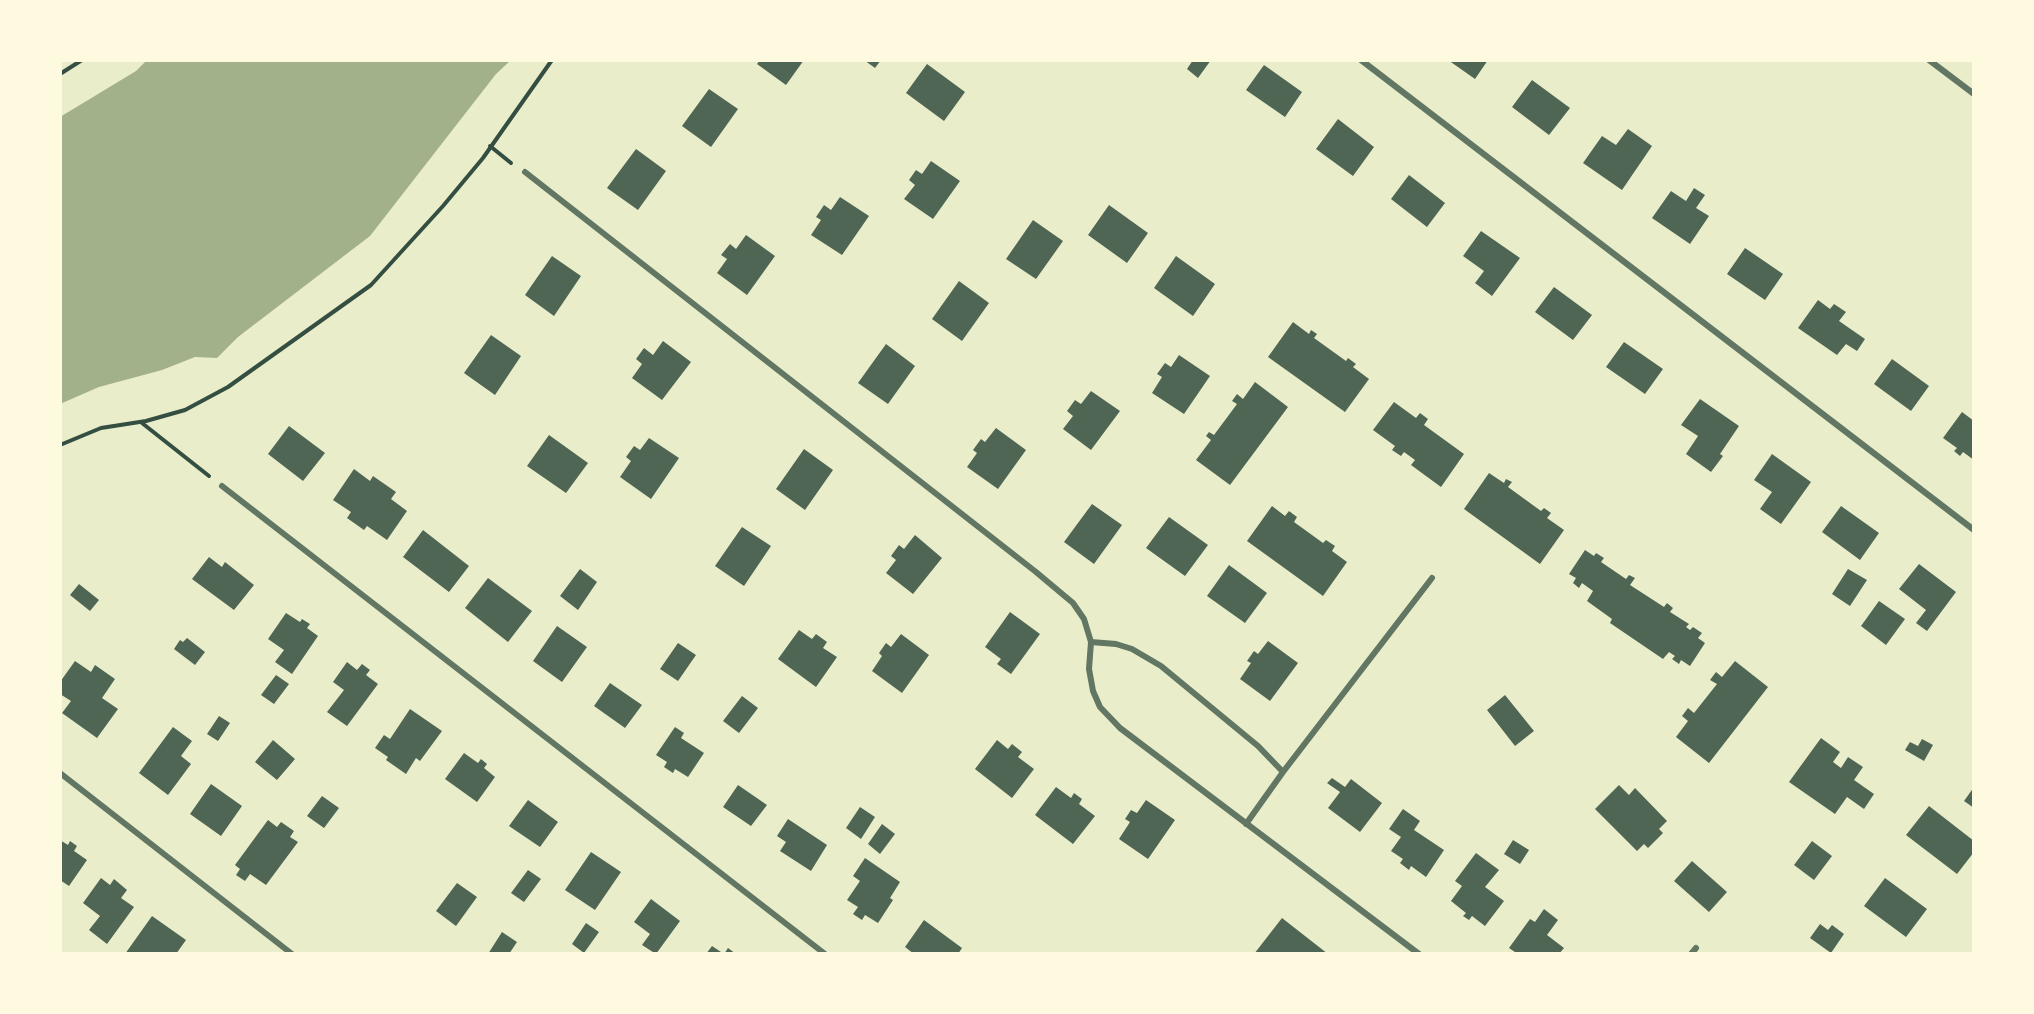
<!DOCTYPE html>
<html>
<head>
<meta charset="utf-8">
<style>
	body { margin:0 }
	#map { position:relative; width:2034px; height:1014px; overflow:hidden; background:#e9edc9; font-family:Helvetica,sans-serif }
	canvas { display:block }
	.frame { position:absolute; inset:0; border:62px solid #fefae0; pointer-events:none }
</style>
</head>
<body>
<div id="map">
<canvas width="2034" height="1014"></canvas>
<div class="frame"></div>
</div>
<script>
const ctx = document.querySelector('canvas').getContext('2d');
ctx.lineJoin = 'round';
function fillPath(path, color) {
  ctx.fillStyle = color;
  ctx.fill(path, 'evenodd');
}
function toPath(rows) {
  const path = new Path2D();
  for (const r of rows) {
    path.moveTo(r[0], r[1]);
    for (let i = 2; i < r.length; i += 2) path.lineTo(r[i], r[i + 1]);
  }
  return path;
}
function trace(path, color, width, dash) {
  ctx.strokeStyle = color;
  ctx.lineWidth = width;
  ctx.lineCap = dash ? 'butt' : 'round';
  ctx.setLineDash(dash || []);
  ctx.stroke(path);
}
const water = toPath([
	[147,60,511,60,496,74,370,236,238,337,217,358,195,357,162,370,99,387,60,404,60,117,136,71]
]);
const building = toPath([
	[760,60,804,60,786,85,757,64],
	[864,60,881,60,875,68],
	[1193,60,1211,60,1198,78,1187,69],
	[1448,60,1488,60,1475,79],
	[927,64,965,92,944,121,906,93],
	[1264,65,1302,92,1285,117,1246,90],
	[1532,80,1570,108,1549,135,1512,107],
	[709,89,738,109,711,147,682,126],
	[1338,119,1374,147,1353,176,1316,149],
	[1628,129,1652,146,1622,190,1583,163,1602,136,1616,145],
	[636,149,666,171,638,210,607,188],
	[931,161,960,181,933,219,904,199,915,185,909,180,916,170,922,174],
	[1409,175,1445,203,1427,227,1391,199],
	[1694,188,1705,195,1696,208,1709,216,1690,244,1652,218,1671,191,1686,201],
	[840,197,869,216,842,255,811,235,821,220,816,217,824,205,831,210],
	[1109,205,1148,233,1127,263,1088,235],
	[1033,220,1063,241,1036,279,1006,259],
	[1481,231,1520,258,1492,296,1475,283,1484,271,1463,256],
	[746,235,775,256,747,295,717,273,727,259,721,255,730,244,736,249],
	[1745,248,1783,274,1765,300,1727,274],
	[552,256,581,276,554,316,525,295],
	[1176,256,1215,284,1193,316,1154,288],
	[959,281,989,303,962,341,932,319],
	[1554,287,1592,315,1573,340,1535,312],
	[1818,300,1830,309,1834,304,1846,312,1839,321,1865,339,1857,351,1846,344,1837,355,1798,328],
	[1293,322,1309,334,1311,330,1317,334,1314,338,1346,361,1348,358,1356,364,1353,367,1369,379,1345,412,1268,357],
	[491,335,521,356,495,395,464,373],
	[663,341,691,362,662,400,632,378,642,364,636,359,644,348,653,355],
	[1624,342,1663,369,1645,394,1606,367],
	[886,344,915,366,888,404,858,383],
	[1179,355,1210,376,1184,414,1152,393,1162,377,1157,374,1165,363,1171,367],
	[1892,359,1929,386,1911,411,1874,384],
	[1255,382,1288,407,1230,485,1196,460,1211,440,1206,436,1209,432,1214,435,1237,404,1232,401,1237,394,1243,399],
	[1091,391,1120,411,1091,450,1063,429,1073,416,1067,411,1075,400,1081,404],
	[1700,399,1739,426,1720,454,1723,456,1711,472,1686,454,1698,436,1681,425],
	[1394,402,1416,418,1420,413,1428,419,1424,425,1464,454,1441,487,1411,465,1415,460,1404,452,1401,456,1392,450,1395,446,1373,430],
	[1962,412,1974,421,1974,460,1963,452,1960,456,1954,451,1957,448,1943,438],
	[289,426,325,453,303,481,268,454],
	[996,428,1026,450,998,489,967,467,977,453,973,450,981,439,985,442],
	[549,435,588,463,566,493,527,466],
	[649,438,679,458,651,499,620,477,631,461,626,457,634,446,640,450],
	[804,449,833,470,805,510,776,489],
	[1772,454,1811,482,1781,524,1760,509,1772,492,1754,480],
	[354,469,370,481,373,476,396,492,391,499,407,511,387,540,367,526,364,530,347,518,351,512,333,500],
	[1489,473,1504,483,1506,479,1512,482,1508,487,1541,511,1544,508,1551,513,1547,518,1564,530,1540,564,1464,509],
	[1092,504,1122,525,1094,564,1064,542],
	[1272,506,1285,516,1289,511,1297,517,1294,522,1323,543,1326,540,1335,546,1332,551,1347,562,1323,596,1247,541],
	[1841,506,1879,533,1860,560,1822,532],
	[1169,517,1208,545,1185,576,1146,548],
	[742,527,771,546,744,586,715,566],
	[423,530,469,566,449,592,403,557],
	[915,535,942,558,913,594,886,573,896,560,891,556,899,545,904,549],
	[1585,550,1594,556,1596,553,1604,558,1601,562,1626,579,1629,575,1635,578,1630,585,1664,607,1667,603,1673,608,1670,612,1689,624,1686,627,1690,630,1693,627,1702,633,1698,638,1705,643,1690,666,1681,660,1679,664,1672,659,1675,656,1669,652,1663,659,1610,623,1612,619,1587,601,1593,591,1582,583,1579,588,1573,583,1576,578,1569,574],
	[209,557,222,567,225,562,254,585,234,610,192,579],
	[1919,564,1956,592,1927,631,1916,623,1926,610,1899,589],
	[1229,565,1267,593,1245,623,1207,596],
	[580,569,597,582,578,610,560,596],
	[1848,569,1867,580,1850,606,1832,594],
	[488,578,532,611,508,642,465,608],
	[79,584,99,600,90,611,70,595],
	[1879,601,1905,619,1886,645,1861,626],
	[1010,612,1040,634,1011,674,997,664,1001,659,985,647],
	[286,613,300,622,302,619,310,624,307,628,318,636,292,674,275,662,284,650,268,639],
	[557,626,587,647,562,682,533,661],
	[799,630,812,639,816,634,827,642,823,648,837,657,816,687,778,659],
	[901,634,929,655,902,693,872,671,882,656,879,653,886,643,891,647],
	[187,638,205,652,195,665,174,649,180,640,183,642],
	[1268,641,1298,663,1270,701,1240,679,1251,663,1247,661,1254,651,1258,654],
	[678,643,696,655,678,681,660,669],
	[75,661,91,672,95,665,115,679,102,698,118,709,97,738,62,713,71,701,60,694,60,682],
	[1735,661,1768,687,1709,763,1676,737,1688,721,1682,716,1688,708,1694,713,1717,684,1710,680,1716,672,1722,677],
	[347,662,357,670,362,664,370,670,366,675,378,684,347,726,327,712,344,690,333,682],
	[276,675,289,684,274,704,261,695],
	[610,683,642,705,625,728,594,706],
	[1505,695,1534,731,1515,746,1487,710],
	[742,696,758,708,739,733,723,721],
	[410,709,442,731,420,761,416,758,406,774,386,760,388,757,375,748,384,735,390,739],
	[219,716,230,723,218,741,207,734],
	[173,727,192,741,181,756,191,764,168,795,139,773],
	[675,727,684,733,681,738,704,753,688,777,675,769,673,773,664,767,667,762,656,755],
	[1821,738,1840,752,1833,762,1841,768,1848,757,1863,767,1854,780,1874,794,1864,809,1847,797,1835,814,1789,782],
	[1922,739,1933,745,1924,761,1905,750,1910,742,1918,746],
	[273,740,295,759,277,780,255,762],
	[997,740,1008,749,1012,744,1022,752,1018,757,1034,769,1012,798,975,769],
	[464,753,478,763,481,759,487,764,484,768,495,777,477,802,445,779],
	[1332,778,1345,787,1351,779,1382,803,1360,832,1328,808,1340,792,1327,783],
	[211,784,242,806,221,836,190,814],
	[738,785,767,805,751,826,723,807],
	[1619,785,1629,795,1635,788,1667,821,1659,829,1663,833,1648,848,1644,844,1637,851,1595,809],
	[1056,787,1071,798,1074,793,1082,799,1079,804,1095,816,1073,844,1035,815],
	[1974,787,1974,808,1964,801],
	[322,796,339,808,324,828,307,816],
	[528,800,558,822,540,847,509,826],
	[1146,800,1175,820,1148,859,1119,839,1130,822,1125,819,1131,810,1137,813],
	[1929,806,1974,841,1974,852,1957,874,1906,835],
	[860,807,875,817,861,839,846,828],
	[1403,809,1420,821,1414,830,1444,850,1426,877,1411,866,1409,870,1400,863,1403,859,1391,851,1401,837,1389,829],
	[788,819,827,845,811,871,780,851,786,842,777,836],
	[268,820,277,827,281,822,294,831,290,837,298,842,266,885,250,874,245,881,236,875,240,869,235,865],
	[882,824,895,834,880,854,868,844],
	[60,840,68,845,70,841,77,846,74,851,87,860,69,886,60,880],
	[1513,840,1529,850,1520,864,1504,854],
	[1812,841,1832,856,1814,880,1794,865],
	[591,852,621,872,595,910,565,890],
	[1476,853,1499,870,1485,887,1504,901,1485,926,1472,916,1469,920,1463,916,1466,913,1451,901,1462,886,1455,881],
	[865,858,900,882,890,898,893,900,878,923,865,915,862,920,853,914,858,907,847,900,860,881,853,876],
	[1692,861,1727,892,1709,912,1674,881],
	[528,870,541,879,524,902,511,893],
	[101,878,110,885,114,879,127,890,121,898,134,907,107,944,89,930,100,916,83,903],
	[1885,878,1927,909,1906,937,1864,906],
	[457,883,477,897,456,926,436,911],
	[651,899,680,921,656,954,642,945,650,934,634,922],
	[1544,909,1558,920,1547,935,1564,948,1559,954,1518,954,1509,948,1530,919,1535,922],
	[152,916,186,940,176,954,168,952,166,954,125,954],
	[1282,918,1328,954,1254,954],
	[924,920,962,948,958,954,914,954,905,947],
	[586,923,599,932,584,953,572,944],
	[1820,924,1828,930,1832,925,1844,934,1831,953,1810,938],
	[502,932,517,942,509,954,488,954],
	[712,946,724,954,728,948,736,954,706,954]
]);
const path = toPath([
	[60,74,82,60],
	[490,146,511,163],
	[142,423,209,476],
	[60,445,101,428,146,421,185,410,228,387,371,285,443,206,483,158,552,60]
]);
const minor = toPath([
	[1361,60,1974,530],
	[1929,60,1974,94],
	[525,172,1036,572,1073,603,1084,619,1091,642,1089,669,1093,691,1100,707,1120,728,1419,954],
	[222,486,825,954],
	[1091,642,1116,644,1132,649,1161,666,1258,746,1283,772,1246,824],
	[1283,772,1432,578],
	[60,773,292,954],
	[1691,954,1696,948]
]);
fillPath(water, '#a3b18a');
fillPath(building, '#4f6655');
trace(path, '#344e41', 4);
trace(minor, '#617663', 6);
</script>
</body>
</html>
